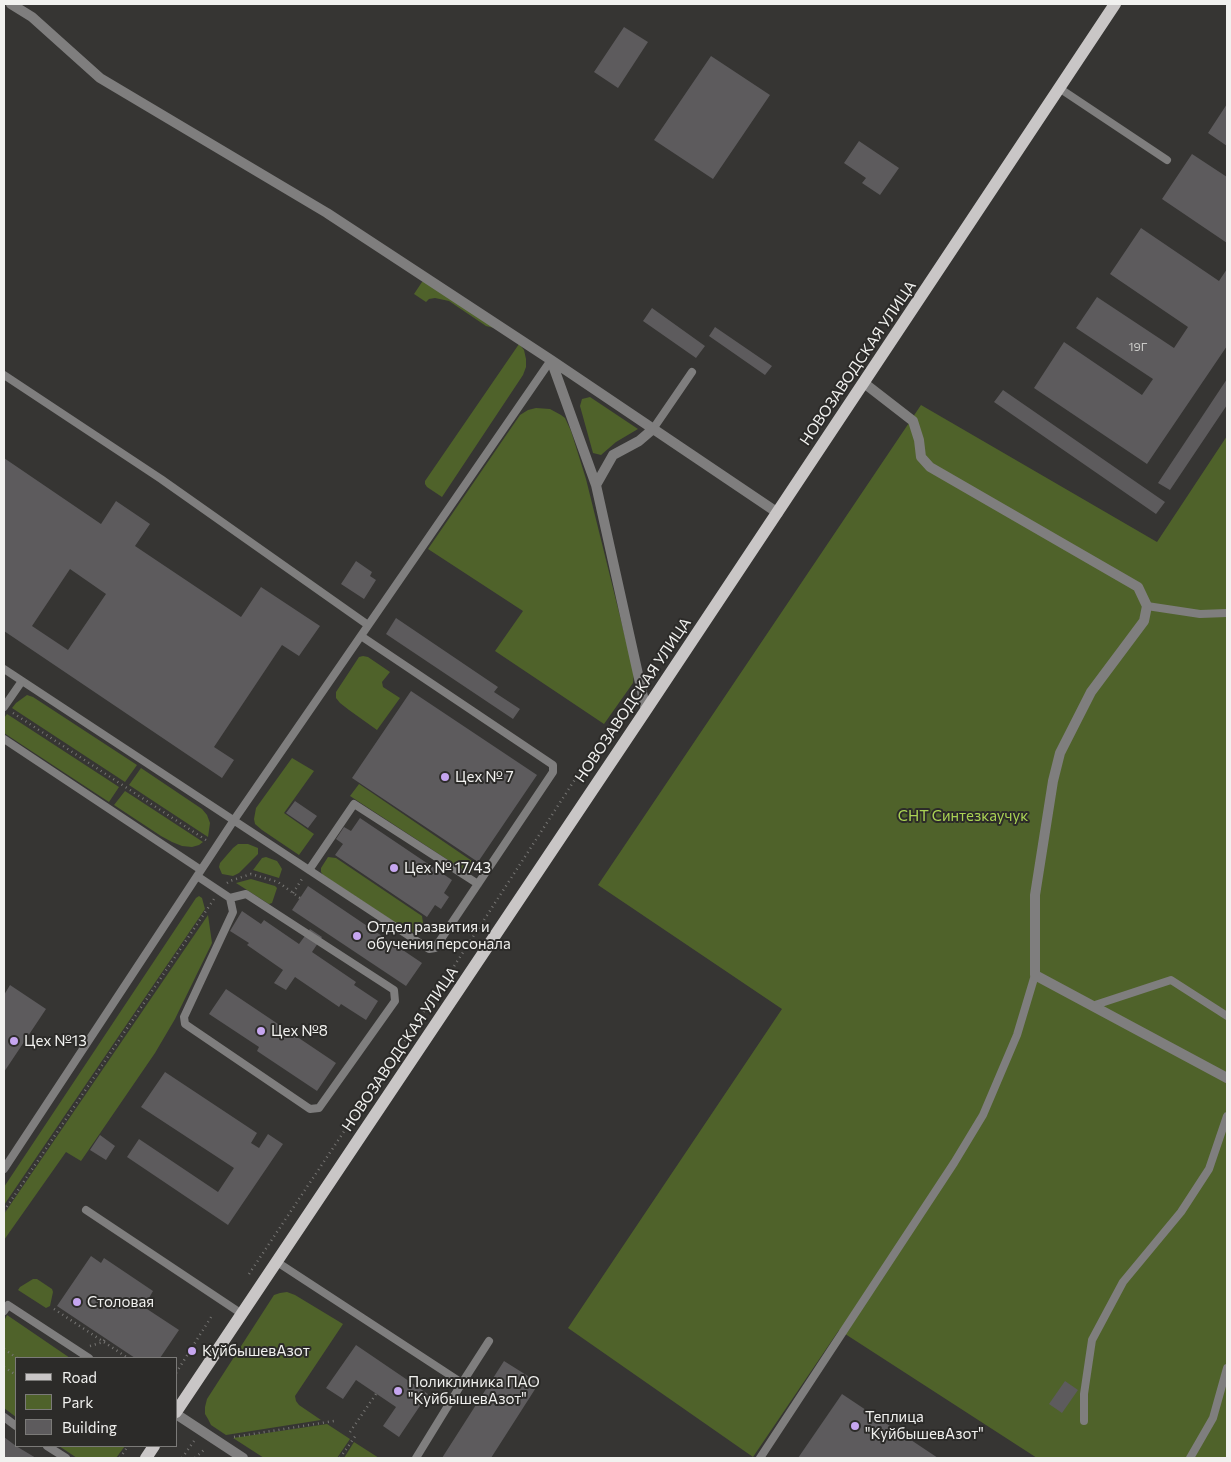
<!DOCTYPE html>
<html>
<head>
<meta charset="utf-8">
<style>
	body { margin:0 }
	#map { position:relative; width:1231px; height:1462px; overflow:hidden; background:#363533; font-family:Commissioner,sans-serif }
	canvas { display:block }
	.frame { position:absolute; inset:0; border:5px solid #f1f1ef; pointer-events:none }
	.legend { position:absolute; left:15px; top:1357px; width:162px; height:90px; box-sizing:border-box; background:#2c2b29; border:1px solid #7b7a78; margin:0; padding:6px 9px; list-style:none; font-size:15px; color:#f1f1ef }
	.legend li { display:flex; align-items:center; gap:10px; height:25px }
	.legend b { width:25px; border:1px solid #7b7a78 }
</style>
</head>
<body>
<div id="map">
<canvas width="1231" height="1462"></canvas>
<div class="frame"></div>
<ul class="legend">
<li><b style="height:6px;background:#c9c6c6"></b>Road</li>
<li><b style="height:14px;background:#4f622a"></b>Park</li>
<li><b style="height:14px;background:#5d5b5d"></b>Building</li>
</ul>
</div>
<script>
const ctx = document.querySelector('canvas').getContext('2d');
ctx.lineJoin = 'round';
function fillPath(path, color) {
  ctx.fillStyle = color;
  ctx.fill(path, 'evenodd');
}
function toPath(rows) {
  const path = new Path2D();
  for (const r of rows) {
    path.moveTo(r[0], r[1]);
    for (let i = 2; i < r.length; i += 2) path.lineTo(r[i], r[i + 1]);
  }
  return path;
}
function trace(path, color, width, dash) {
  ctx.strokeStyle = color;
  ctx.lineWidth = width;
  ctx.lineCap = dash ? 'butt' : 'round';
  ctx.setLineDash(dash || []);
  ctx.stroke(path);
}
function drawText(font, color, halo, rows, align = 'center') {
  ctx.font = font + ' Commissioner,sans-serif';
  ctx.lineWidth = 4;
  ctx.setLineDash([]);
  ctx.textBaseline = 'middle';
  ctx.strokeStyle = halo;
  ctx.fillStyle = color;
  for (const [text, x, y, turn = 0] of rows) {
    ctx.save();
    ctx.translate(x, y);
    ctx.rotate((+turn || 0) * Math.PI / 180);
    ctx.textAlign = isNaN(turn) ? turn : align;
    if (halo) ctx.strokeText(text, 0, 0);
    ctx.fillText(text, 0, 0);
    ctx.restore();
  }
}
const green = toPath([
	[425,281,498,329,486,326,449,301,435,298,429,299,426,302,414,294,422,282],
	[519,344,524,350,526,359,526,367,523,375,442,497,427,487,425,484,425,481],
	[590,397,638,429,616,442,601,455,593,453,580,406,582,399],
	[921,405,1157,542,1227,436,1227,1458,1037,1458,839,1330,753,1457,568,1328,782,1009,598,885],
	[536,408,550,409,561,415,565,418,571,431,586,479,634,673,633,683,604,724,495,651,523,611,428,549,520,415,528,410],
	[363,656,368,657,390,672,382,682,383,687,400,698,377,730,349,710,340,703,336,698,336,692,359,657],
	[27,695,33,697,137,765,125,782,12,708,16,703],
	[7,714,119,787,109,802,4,733,4,718],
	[292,758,314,771,284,813,314,834,299,855,262,830,255,824,254,819,256,808],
	[141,768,202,809,207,815,210,823,208,837,129,785],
	[359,784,475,863,476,866,473,872,468,873,350,796],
	[125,791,203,842,199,845,192,847,182,846,172,842,161,836,114,805],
	[238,844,248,844,258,848,258,854,239,873,233,876,222,874,219,867,220,863,233,848],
	[266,857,277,861,279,864,282,869,279,878,253,870,262,858],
	[328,857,336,858,422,916,423,923,416,933,408,931,323,875,321,872,321,868],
	[251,879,275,886,277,888,272,903,269,904,236,883],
	[199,896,202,898,205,909,4,1205,4,1187,196,898],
	[208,915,212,943,175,1019,155,1053,81,1161,66,1152,4,1240,4,1214],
	[33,1279,37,1279,52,1289,53,1292,50,1306,46,1308,18,1290,20,1287],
	[287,1292,295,1295,343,1324,295,1396,296,1401,299,1405,321,1420,226,1435,211,1425,208,1419,205,1414,205,1407,207,1399,274,1295,280,1293],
	[7,1315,70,1358,16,1358,16,1417,4,1408,4,1321],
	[327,1424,350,1439,337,1458,264,1458,233,1438],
	[354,1442,379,1458,344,1458],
	[59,1446,125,1446,116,1458,77,1458]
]);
const building = toPath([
	[624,27,648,42,618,88,594,72],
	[711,56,770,95,713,179,654,140],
	[1227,104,1227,146,1208,133],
	[859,141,899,168,880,195,862,183,866,178,844,163],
	[1192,154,1227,177,1227,243,1162,199],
	[1141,228,1219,281,1227,269,1227,346,1147,464,1034,388,1064,342,1142,395,1153,379,1076,328,1097,297,1174,348,1188,327,1110,274],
	[652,308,705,346,696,358,643,321],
	[715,327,772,366,765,375,709,336],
	[1227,379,1227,405,1170,490,1158,483],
	[1003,390,1165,502,1156,514,994,402],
	[4,458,101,524,116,501,150,524,135,546,241,617,261,587,320,626,299,656,282,645,214,747,234,760,222,778,4,631],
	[70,569,106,594,68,650,32,626],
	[356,561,372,572,370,576,376,580,364,599,341,584],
	[396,618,498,687,494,692,520,709,513,719,386,634],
	[411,691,537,775,478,862,352,778],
	[295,801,317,816,308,828,286,813],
	[360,818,452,880,444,893,449,897,441,909,435,905,427,917,335,855,343,844,336,839,344,827,351,831],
	[308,886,422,963,406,986,292,910],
	[242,911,261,924,264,920,299,944,310,929,322,937,312,952,356,982,354,985,378,1001,366,1020,341,1004,339,1007,295,977,286,990,274,983,283,970,247,945,249,943,230,931],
	[10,985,46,1009,4,1072,4,995],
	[226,989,336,1063,317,1091,257,1051,259,1047,209,1014],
	[165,1072,257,1133,251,1143,259,1148,268,1134,283,1144,228,1225,127,1157,139,1139,218,1192,234,1168,141,1107],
	[100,1135,115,1146,106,1160,90,1150],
	[91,1256,101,1263,104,1258,153,1291,149,1298,152,1300,147,1309,179,1330,160,1358,135,1358,57,1306],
	[356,1345,428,1394,399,1437,383,1426,396,1407,356,1380,343,1399,326,1388],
	[504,1361,539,1383,491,1458,442,1458],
	[1065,1381,1078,1390,1062,1413,1049,1404],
	[842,1394,938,1458,798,1458],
	[4,1437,16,1446,36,1458,4,1458]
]);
const path = toPath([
	[13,713,206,840],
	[227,883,230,881,251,874,278,882,300,898],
	[293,893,302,879],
	[4,1211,214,899],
	[249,1274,449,974,607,730],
	[54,1309,128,1358],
	[90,1346,103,1342,106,1338],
	[4,1349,17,1358],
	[4,1367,16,1375],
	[176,1373,213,1314],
	[350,1432,376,1394],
	[234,1437,334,1421],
	[120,1458,128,1446],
	[182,1458,194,1441],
	[195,1458,206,1448],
	[340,1458,356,1435]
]);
const service = toPath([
	[1059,88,1167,160],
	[4,375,161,479,368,625],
	[653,429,692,372],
	[1147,606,1200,614,1227,613],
	[4,669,429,949,435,948,553,772,553,765,361,636],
	[4,707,22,681],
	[4,739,201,870],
	[309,870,354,804,478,884],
	[197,876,230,898,233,912,184,1017,185,1024,310,1109,319,1108,395,1001,394,990,246,894,230,898],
	[1092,1006,1171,980,1227,1016],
	[4,1169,234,820,551,360],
	[86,1210,242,1314],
	[277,1262,462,1383,416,1458],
	[4,1311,8,1305,89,1358],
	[462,1383,489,1341],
	[4,1417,16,1426],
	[1084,1421,1084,1394,1092,1340,1123,1282,1181,1212,1209,1169,1227,1116],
	[47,1446,66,1458],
	[760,1458,954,1163,983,1115,1017,1035,1035,975],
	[1190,1458,1213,1418,1227,1368]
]);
const minor = toPath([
	[11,4,32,17,100,78,327,213,551,360,778,513],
	[551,360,596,485,646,710],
	[864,383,913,421,919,440,921,457,930,467,1138,587,1147,606,1144,621,1091,692,1060,753,1053,781,1035,895,1035,975,1227,1078],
	[596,485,613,455,639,441,653,429],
	[176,1414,243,1458]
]);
const primary = toPath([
	[176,1412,646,710,1115,4],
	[146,1458,154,1446]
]);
const markers = [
	[445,777,5,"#c6a6f0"],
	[394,868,5,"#c6a6f0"],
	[357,936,5,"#c6a6f0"],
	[261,1031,5,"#c6a6f0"],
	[14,1041,5,"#c6a6f0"],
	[77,1302,5,"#c6a6f0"],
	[192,1351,5,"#c6a6f0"],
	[398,1391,5,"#c6a6f0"],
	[855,1426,5,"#c6a6f0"]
];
const numberNames = [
	["19Г",1138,347]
];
const streetNames = [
	["НОВОЗАВОДСКАЯ УЛИЦА",858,363,-56],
	["НОВОЗАВОДСКАЯ УЛИЦА",633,700,-56],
	["НОВОЗАВОДСКАЯ УЛИЦА",400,1049,-56]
];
const poiNames = [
	["Цех № 7",455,777],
	["Цех № 17/43",404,868],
	["Отдел развития и",367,927],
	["обучения персонала",367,944],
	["Цех №8",271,1031],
	["Цех №13",24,1041],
	["Столовая",87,1302],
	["КуйбышевАзот",202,1351],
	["Поликлиника ПАО",408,1382],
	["\"КуйбышевАзот\"",408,1399],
	["Теплица",865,1417],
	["\"КуйбышевАзот\"",865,1434]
];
const parkNames = [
	["СНТ Синтезкаучук",963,816]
];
fillPath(green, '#4f622a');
fillPath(building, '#5d5b5d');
trace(path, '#777674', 2.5, [1, 4]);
trace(service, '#7f7e7e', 8);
trace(minor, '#7f7e7e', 10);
trace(primary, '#c9c6c6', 12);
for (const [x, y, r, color] of markers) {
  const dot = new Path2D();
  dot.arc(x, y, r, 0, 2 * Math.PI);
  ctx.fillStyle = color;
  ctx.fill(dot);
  trace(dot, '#2c2b29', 2);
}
drawText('12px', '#ccccca', null, numberNames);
drawText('15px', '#f1f1ef', '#2c2b29', streetNames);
drawText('15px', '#f1f1ef', '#2c2b29', poiNames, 'left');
drawText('15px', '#aad354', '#2c2b29', parkNames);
</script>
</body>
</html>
